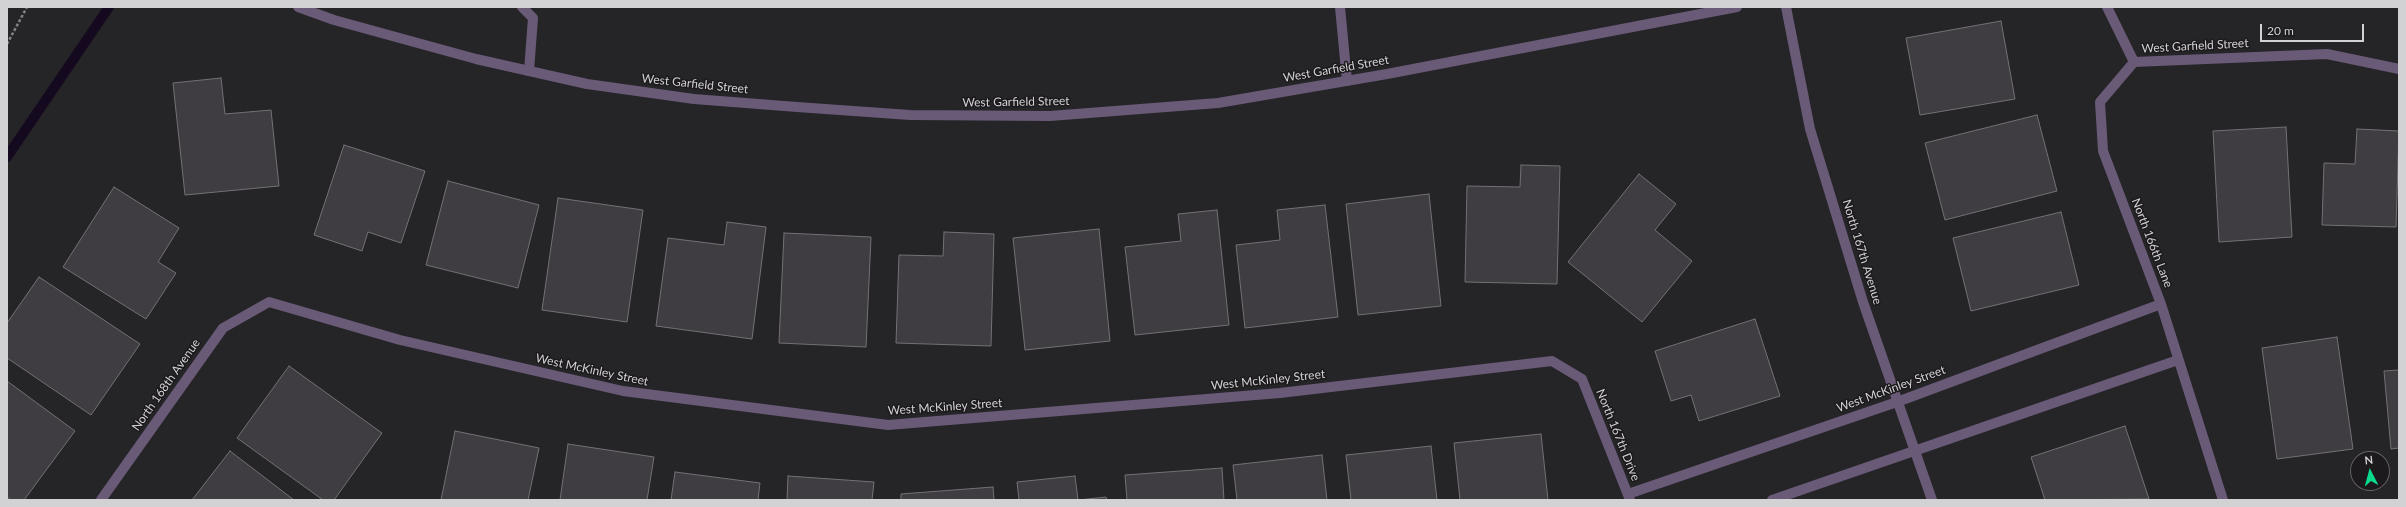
<!DOCTYPE html>
<html>
<head>
<meta charset="utf-8">
<style>
	body { margin:0 }
	#map { position:relative; width:2406px; height:507px; overflow:hidden; background:#252427; font-family:Lato,sans-serif }
	canvas { display:block }
	.frame { position:absolute; inset:0; border:8px solid #d2d1d3; pointer-events:none }
	.north { position:absolute; left:2350px; top:451px; width:40px; height:40px; box-sizing:border-box; background:#1c1a1d; border:1px solid #656366; border-radius:50%; rotate:354deg; font-size:11px; font-weight:700; line-height:16px; text-align:center; color:#d2d1d3 }
	.north::after { content:''; display:block; margin:auto; width:14px; height:18px; background:#0bd98b; clip-path:polygon(50% 0,100% 100%,50% 72%,0 100%) }
	.scale { position:absolute; left:2260px; top:24px; width:104px; height:18px; box-sizing:border-box; border:2px solid #d2d1d3; border-top:0; padding-left:5px; font-size:12px; line-height:14px; white-space:nowrap; color:#d2d1d3; -webkit-text-stroke:3px #1c1a1d; paint-order:stroke }
</style>
</head>
<body>
<div id="map">
<canvas width="2406" height="507"></canvas>
<div class="frame"></div>
<div class="north">N</div>
<div class="scale">20 m</div>
</div>
<script>
const ctx = document.querySelector('canvas').getContext('2d');
ctx.lineJoin = 'round';
function toPath(rows) {
  const path = new Path2D();
  for (const r of rows) {
    path.moveTo(r[0], r[1]);
    for (let i = 2; i < r.length; i += 2) path.lineTo(r[i], r[i + 1]);
  }
  return path;
}
function trace(path, color, width, dash) {
  ctx.strokeStyle = color;
  ctx.lineWidth = width;
  ctx.lineCap = dash ? 'butt' : 'round';
  ctx.setLineDash(dash || []);
  ctx.stroke(path);
}
function fillPath(path, color) {
  ctx.fillStyle = color;
  ctx.fill(path, 'evenodd');
}
function drawText(font, color, halo, rows, align = 'center') {
  ctx.font = font + ' Lato,sans-serif';
  ctx.lineWidth = 3;
  ctx.setLineDash([]);
  ctx.textBaseline = 'middle';
  ctx.strokeStyle = halo;
  ctx.fillStyle = color;
  for (const [text, x, y, turn = 0] of rows) {
    ctx.save();
    ctx.translate(x, y);
    ctx.rotate((+turn || 0) * Math.PI / 180);
    ctx.textAlign = isNaN(turn) ? turn : align;
    if (halo) ctx.strokeText(text, 0, 0);
    ctx.fillText(text, 0, 0);
    ctx.restore();
  }
}
const stream = toPath([
	[7,157,109,7]
]);
const building = toPath([
	[2001,21,2015,99,1920,115,1906,38,2001,21],
	[221,78,225,114,271,110,279,186,185,195,173,83,221,78],
	[2037,115,2057,191,1945,220,1925,143,2037,115],
	[2286,127,2292,237,2219,242,2213,131,2286,127],
	[2357,129,2399,131,2396,227,2322,225,2324,163,2355,164,2357,129],
	[344,145,425,171,401,243,368,232,362,251,314,235,344,145],
	[1521,165,1560,166,1557,284,1465,282,1467,186,1520,187,1521,165],
	[1639,174,1676,204,1655,230,1692,261,1642,322,1568,262,1639,174],
	[448,181,539,205,518,288,426,265,448,181],
	[114,187,179,228,158,262,176,273,146,319,63,267,114,187],
	[1429,194,1441,306,1358,315,1346,204,1429,194],
	[558,198,643,210,627,322,542,310,558,198],
	[1325,205,1338,317,1245,328,1236,245,1280,240,1277,210,1325,205],
	[1217,210,1229,325,1135,335,1125,247,1181,241,1178,214,1217,210],
	[2061,212,2079,285,1971,311,1953,238,2061,212],
	[727,222,766,227,752,339,656,326,668,238,724,245,727,222],
	[1099,229,1110,341,1025,350,1013,238,1099,229],
	[944,232,994,234,991,346,896,343,899,255,943,256,944,232],
	[784,233,871,237,866,347,779,343,784,233],
	[39,277,140,344,91,415,7,358,7,323,39,277],
	[1755,319,1780,396,1699,421,1691,395,1671,401,1655,351,1755,319],
	[2337,337,2353,449,2277,459,2262,348,2337,337],
	[289,366,382,433,334,500,323,500,237,438,289,366],
	[2399,370,2399,448,2391,449,2384,371,2399,370],
	[7,381,75,431,24,500,11,500,7,497,7,381],
	[2125,426,2149,499,2045,500,2031,457,2125,426],
	[455,431,539,448,528,500,441,500,455,431],
	[1541,434,1548,500,1460,500,1454,443,1541,434],
	[568,444,654,457,647,500,560,500,568,444],
	[1431,446,1437,500,1351,500,1346,455,1431,446],
	[230,451,294,500,192,500,230,451],
	[1322,455,1327,500,1237,500,1233,465,1322,455],
	[1222,468,1224,500,1127,500,1125,475,1222,468],
	[675,472,760,483,758,500,671,500,675,472],
	[788,476,874,482,872,500,787,500,788,476],
	[1075,476,1078,500,1106,497,1107,500,1019,500,1017,482,1075,476],
	[993,487,994,500,901,500,901,494,993,487]
]);
const path = toPath([
	[7,44,27,7]
]);
const service = toPath([
	[522,7,533,18,529,71],
	[1340,7,1347,81]
]);
const minor = toPath([
	[2107,7,2134,62],
	[2134,62,2100,102,2103,151,2161,304,2223,500],
	[2134,62,2327,54,2399,69],
	[1628,494,1897,402,2161,304],
	[101,500,223,328,269,302,400,340,623,391,888,425,1280,393,1552,361,1582,379,1630,500],
	[1772,500,2178,360]
]);
const tertiary = toPath([
	[298,7,334,20,476,59,587,84,694,99,797,107,910,115,1050,116,1218,103,1387,74,1737,7],
	[1786,7,1810,129,1863,302,1932,500]
]);
const streetNames = [
	["West Garfield Street",2195,46,-3],
	["West Garfield Street",1336,69,-10],
	["West Garfield Street",695,84,6],
	["West Garfield Street",1016,102,-1],
	["North 166th Lane",2152,243,69],
	["North 167th Avenue",1862,252,73],
	["West McKinley Street",592,370,12],
	["West McKinley Street",1268,380,-6],
	["North 168th Avenue",166,385,-55],
	["West McKinley Street",1891,389,-20],
	["West McKinley Street",945,407,-4],
	["North 167th Drive",1618,435,68]
];
trace(stream, '#15091f', 10);
fillPath(building, '#3f3d41');
trace(building, '#737175', 1);
trace(path, '#818083', 2.5, [3, 2]);
trace(service, '#695a77', 10);
trace(minor, '#695a77', 10);
trace(tertiary, '#695a77', 10);
drawText('12px', '#d2d1d3', '#1c1a1d', streetNames);
</script>
</body>
</html>
